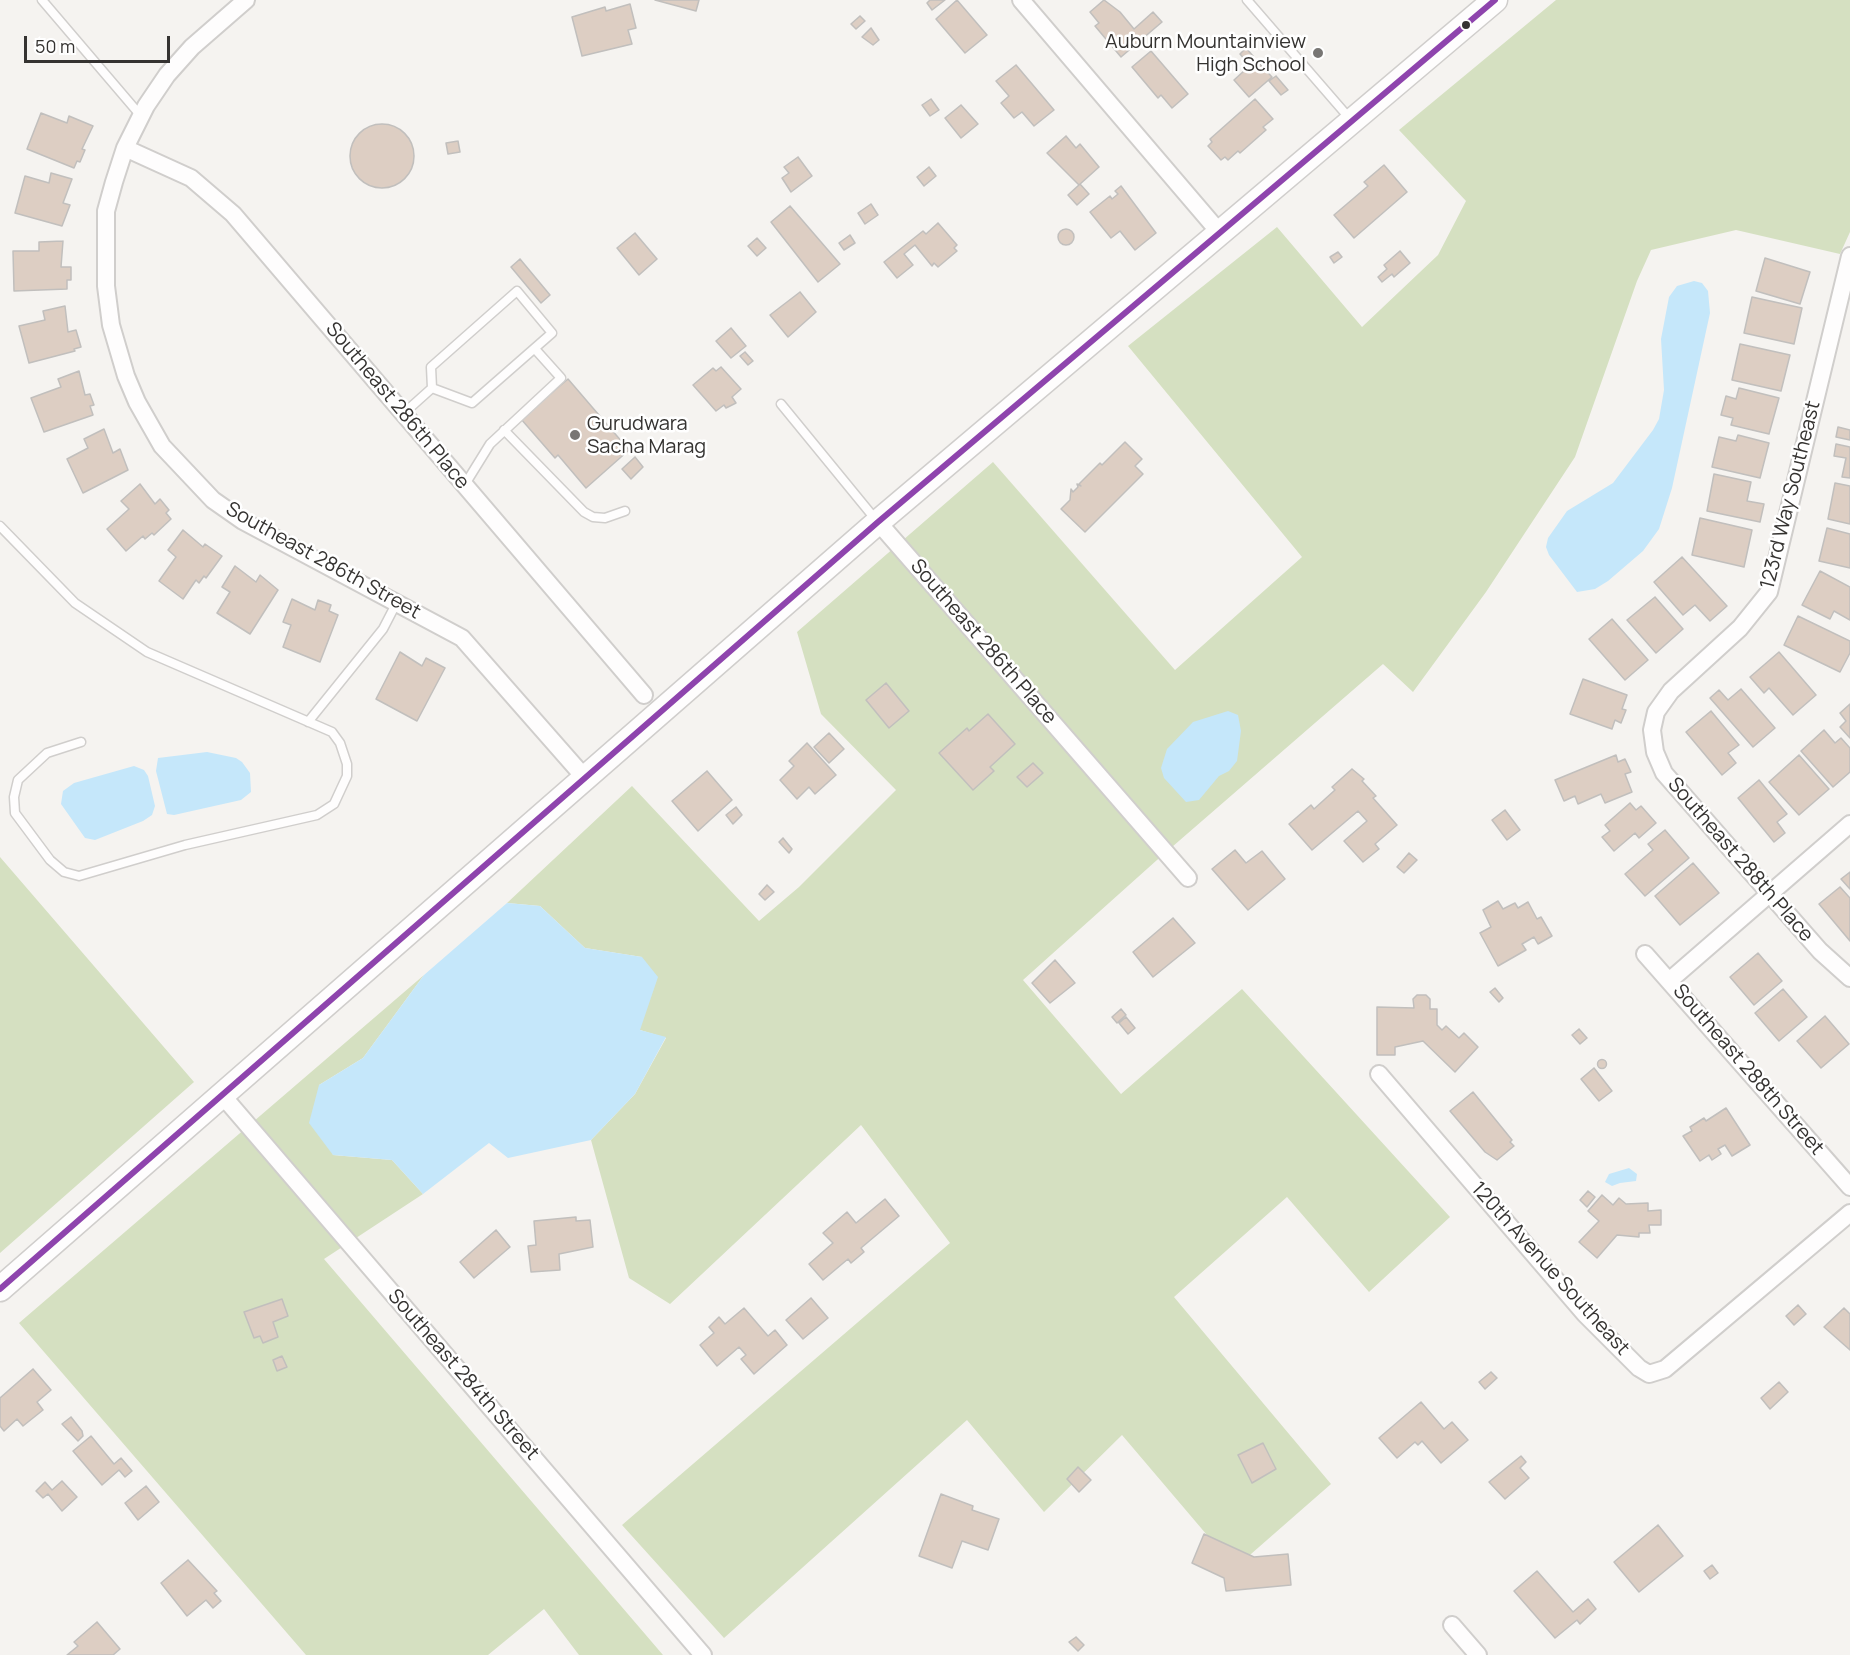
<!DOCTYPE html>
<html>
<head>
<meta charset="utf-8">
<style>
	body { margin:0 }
	#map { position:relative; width:1850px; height:1655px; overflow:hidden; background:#f5f3f0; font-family:Manrope,sans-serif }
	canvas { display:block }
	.scale { position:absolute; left:24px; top:36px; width:146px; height:27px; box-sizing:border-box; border:3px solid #353331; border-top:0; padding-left:8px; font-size:18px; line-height:21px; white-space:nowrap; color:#353331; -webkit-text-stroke:4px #fff; paint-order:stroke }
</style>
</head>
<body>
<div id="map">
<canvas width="1850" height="1655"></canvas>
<div class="scale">50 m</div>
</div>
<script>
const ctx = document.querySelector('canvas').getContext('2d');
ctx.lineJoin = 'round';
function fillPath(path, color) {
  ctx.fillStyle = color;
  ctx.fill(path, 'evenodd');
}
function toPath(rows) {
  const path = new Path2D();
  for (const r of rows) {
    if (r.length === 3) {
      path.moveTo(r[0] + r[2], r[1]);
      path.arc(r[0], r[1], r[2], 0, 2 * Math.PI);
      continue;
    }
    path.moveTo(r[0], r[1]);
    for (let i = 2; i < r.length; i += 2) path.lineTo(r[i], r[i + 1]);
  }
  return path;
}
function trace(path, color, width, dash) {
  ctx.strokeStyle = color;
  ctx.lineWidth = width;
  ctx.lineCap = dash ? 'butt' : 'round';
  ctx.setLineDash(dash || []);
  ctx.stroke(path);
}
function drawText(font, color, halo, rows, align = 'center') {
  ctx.font = font + ' Manrope,sans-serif';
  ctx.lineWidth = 5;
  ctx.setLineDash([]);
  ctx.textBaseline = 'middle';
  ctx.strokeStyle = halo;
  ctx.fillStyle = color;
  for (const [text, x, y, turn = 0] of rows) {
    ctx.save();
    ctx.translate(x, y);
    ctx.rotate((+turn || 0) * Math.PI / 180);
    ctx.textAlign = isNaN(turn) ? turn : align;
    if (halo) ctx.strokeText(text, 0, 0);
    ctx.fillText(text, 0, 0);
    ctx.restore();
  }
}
const green = toPath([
	[1556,0,1850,0,1850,232,1840,254,1736,230,1651,250,1637,281,1575,457,1486,592,1413,692,1383,664,1157,860,1023,980,1121,1094,1242,989,1450,1217,1369,1292,1287,1197,1174,1297,1331,1484,1235,1568,1122,1435,1044,1512,967,1420,724,1638,622,1525,950,1243,861,1125,670,1304,629,1278,591,1140,635,1094,666,1038,640,1030,642,957,585,948,540,906,507,903,632,786,759,921,799,887,896,790,821,714,797,632,993,462,1175,670,1302,557,1128,346,1277,227,1362,327,1438,255,1466,201,1399,130],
	[0,857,194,1082,0,1253],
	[424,975,363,1058,319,1085,333,1155,392,1160,423,1194,324,1259,663,1655,579,1655,544,1609,488,1655,306,1655,19,1323]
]);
const water = toPath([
	[1694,281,1702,283,1708,291,1710,313,1672,488,1659,529,1643,551,1608,581,1595,589,1577,592,1549,555,1546,547,1548,538,1567,511,1613,483,1653,430,1659,419,1664,390,1661,339,1669,297,1677,286],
	[1228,711,1238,715,1241,731,1237,761,1229,771,1219,776,1199,800,1186,802,1164,778,1161,768,1167,749,1193,722],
	[207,752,236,758,242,762,250,773,251,792,241,800,174,815,167,814,156,771,158,758],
	[134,766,144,770,148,776,155,806,152,815,143,821,95,840,85,838,61,804,63,791,74,783],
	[507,903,540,906,585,948,642,957,658,977,640,1030,666,1037,635,1094,591,1140,508,1158,489,1143,423,1194,392,1160,333,1155,309,1123,319,1085,363,1058,424,975],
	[1629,1168,1637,1174,1636,1181,1620,1183,1612,1186,1605,1182,1609,1174]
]);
const building = toPath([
	[655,0,699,0,696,11,655,0],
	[930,0,945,0,932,10,927,3,930,0],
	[957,0,987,35,965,53,936,19,957,0],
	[1104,0,1120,12,1134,29,1153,12,1162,22,1121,57,1095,26,1099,23,1090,12,1104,0],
	[630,4,636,28,628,30,632,44,582,56,572,17,605,7,606,11,630,4],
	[860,16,865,21,856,29,851,24,860,16],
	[871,28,879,40,873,45,862,37,871,28],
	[1246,48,1253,56,1246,61,1240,54,1246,48],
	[1151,51,1188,94,1172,108,1161,95,1158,98,1132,67,1151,51],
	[1256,60,1272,77,1249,97,1234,80,1256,60],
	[1016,65,1054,110,1034,126,1022,112,1014,118,1001,103,1009,96,996,81,1016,65],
	[1276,76,1288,90,1281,95,1269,81,1276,76],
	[931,99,939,110,930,116,922,105,931,99],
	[1255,99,1273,119,1263,127,1266,130,1240,153,1238,151,1228,160,1225,157,1221,160,1208,146,1212,142,1210,139,1255,99],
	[961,105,978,124,961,138,945,118,961,105],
	[41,113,67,123,69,116,93,126,82,149,85,150,80,162,77,161,74,168,27,149,41,113],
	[382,156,32],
	[1066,136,1076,148,1080,144,1099,167,1079,185,1047,153,1066,136],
	[458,141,460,152,448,154,446,143,458,141],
	[798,157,812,176,791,192,782,178,789,173,784,167,798,157],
	[1384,165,1407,192,1354,238,1334,215,1368,186,1364,182,1384,165],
	[929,167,936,176,924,186,917,177,929,167],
	[51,173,72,179,63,203,70,205,62,226,15,213,25,176,49,183,51,173],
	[1080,184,1089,194,1077,205,1068,195,1080,184],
	[1121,186,1156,233,1135,250,1120,231,1111,238,1090,212,1110,196,1112,199,1118,194,1115,191,1121,186],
	[871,204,878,215,865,224,858,213,871,204],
	[790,206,840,264,818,282,771,222,790,206],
	[938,223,957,245,954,248,957,251,938,267,934,263,932,266,915,245,904,254,913,265,897,278,884,262,923,231,926,234,938,223],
	[1066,237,8],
	[635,233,657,259,639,275,617,248,635,233],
	[850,235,855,243,844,250,839,243,850,235],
	[757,238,766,248,757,256,748,246,757,238],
	[63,241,61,267,71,267,71,280,67,280,67,289,14,291,13,251,39,251,39,242,63,241],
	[1400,251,1410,263,1394,277,1392,274,1382,282,1378,277,1387,269,1384,265,1400,251],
	[1338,252,1342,257,1334,263,1330,257,1338,252],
	[1765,258,1810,272,1800,304,1756,291,1765,258],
	[520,259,550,295,541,303,511,267,520,259],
	[800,292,816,312,788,337,770,315,800,292],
	[1752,297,1802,308,1794,344,1744,333,1752,297],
	[65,306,68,332,76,330,81,347,74,349,75,351,29,363,19,326,45,320,43,311,65,306],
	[731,328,746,346,731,358,716,341,731,328],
	[1740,344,1790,355,1781,391,1732,380,1740,344],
	[745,352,753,361,748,365,740,356,745,352],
	[721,367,741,389,732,397,736,403,726,408,724,405,716,411,693,385,713,368,716,371,721,367],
	[79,371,85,395,90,394,94,405,90,406,93,415,44,432,31,398,61,387,58,379,79,371],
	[568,379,629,450,586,488,558,455,555,458,521,419,568,379],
	[1739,388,1779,398,1769,434,1731,425,1733,418,1721,415,1726,396,1736,399,1739,388],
	[1838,427,1850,430,1850,440,1836,437,1838,427],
	[104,429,113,453,120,449,128,470,83,493,67,459,88,448,84,439,104,429],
	[1738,435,1769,443,1760,478,1712,467,1719,437,1736,441,1738,435],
	[1125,442,1142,459,1135,466,1143,474,1085,532,1061,509,1070,500,1071,489,1073,492,1078,487,1077,484,1081,486,1079,484,1100,463,1102,465,1125,442],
	[1836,444,1850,447,1850,478,1842,477,1846,458,1834,456,1836,444],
	[635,457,643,467,631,479,622,469,635,457],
	[1714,474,1751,482,1747,501,1764,504,1760,522,1707,511,1714,474],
	[1835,483,1850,486,1850,524,1828,519,1835,483],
	[140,484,155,504,160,499,169,510,166,513,171,519,154,535,152,533,145,539,143,536,126,551,107,529,129,509,121,501,140,484],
	[1700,518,1752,530,1744,567,1692,555,1700,518],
	[1827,528,1850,534,1850,568,1819,561,1827,528],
	[183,530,203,547,205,544,222,556,206,578,204,576,199,583,196,580,183,599,159,581,176,557,168,550,183,530],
	[1682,557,1727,606,1710,621,1695,605,1683,615,1654,582,1682,557],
	[235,566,256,582,260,575,278,590,250,634,217,613,230,592,222,587,235,566],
	[1820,571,1850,587,1850,620,1834,611,1830,619,1802,605,1820,571],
	[1655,597,1683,629,1656,653,1627,620,1655,597],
	[292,599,315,610,318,600,331,605,329,611,338,615,320,662,283,647,291,625,283,622,292,599],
	[1798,616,1850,641,1850,653,1840,672,1784,645,1798,616],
	[1612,619,1648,660,1625,680,1589,639,1612,619],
	[400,652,422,666,426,658,445,668,417,721,376,699,400,652],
	[1779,652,1816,695,1793,715,1769,688,1764,693,1750,677,1779,652],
	[1583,679,1627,695,1622,709,1626,710,1621,723,1615,720,1612,729,1570,714,1583,679],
	[886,683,909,711,889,728,866,700,886,683],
	[1741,689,1775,728,1753,747,1710,698,1719,690,1728,700,1741,689],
	[1850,704,1850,738,1840,727,1846,721,1840,713,1850,704],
	[1711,711,1739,745,1728,753,1736,763,1722,775,1686,732,1711,711],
	[988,714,1015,744,990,767,994,771,973,790,939,753,967,728,969,731,988,714],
	[1824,730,1835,743,1841,738,1850,748,1850,772,1833,787,1801,751,1824,730],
	[829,733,844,749,829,763,814,747,829,733],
	[807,743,836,775,815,794,809,787,797,799,780,780,794,766,789,761,807,743],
	[1616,755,1618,762,1625,759,1631,772,1625,774,1632,792,1605,803,1601,794,1578,804,1575,796,1564,801,1555,780,1616,755],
	[1799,755,1829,789,1799,815,1769,782,1799,755],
	[1033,763,1043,773,1027,787,1017,777,1033,763],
	[1352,769,1364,779,1362,781,1376,796,1373,798,1397,825,1375,844,1379,849,1363,862,1344,841,1367,821,1358,811,1312,850,1289,824,1311,805,1314,809,1335,790,1332,787,1352,769],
	[707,771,732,800,698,831,672,801,707,771],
	[1759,780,1787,814,1777,822,1785,833,1774,842,1738,798,1759,780],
	[1630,803,1636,810,1641,806,1656,823,1639,838,1635,833,1614,851,1602,837,1610,831,1605,825,1630,803],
	[736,807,742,815,733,824,726,815,736,807],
	[1505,810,1520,830,1507,840,1492,820,1505,810],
	[1665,830,1689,858,1645,896,1625,874,1653,850,1648,844,1665,830],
	[783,838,792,849,789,853,779,842,783,838],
	[1235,850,1246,863,1262,851,1285,879,1248,910,1212,869,1235,850],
	[1409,853,1417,860,1404,873,1397,867,1409,853],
	[1693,863,1719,893,1680,925,1655,896,1693,863],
	[1850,872,1850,889,1841,879,1850,872],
	[767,885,774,892,765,900,759,894,767,885],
	[1840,887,1850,898,1850,941,1819,904,1840,887],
	[1498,901,1503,909,1515,903,1518,908,1528,902,1537,919,1541,917,1552,936,1538,944,1534,937,1522,944,1526,950,1498,966,1480,933,1491,927,1483,910,1498,901],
	[1173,918,1195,943,1153,977,1133,952,1173,918],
	[1758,953,1782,981,1754,1005,1730,977,1758,953],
	[1055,960,1075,983,1050,1003,1032,983,1055,960],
	[1495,988,1503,998,1499,1002,1490,992,1495,988],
	[1783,989,1807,1017,1779,1041,1755,1013,1783,989],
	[1417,995,1426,995,1430,999,1430,1009,1437,1009,1437,1025,1442,1030,1446,1026,1459,1038,1464,1033,1478,1047,1455,1072,1423,1041,1395,1047,1395,1055,1377,1055,1377,1007,1414,1008,1413,999,1417,995],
	[1121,1009,1126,1015,1117,1023,1112,1017,1121,1009],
	[1825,1016,1849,1044,1821,1068,1797,1041,1825,1016],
	[1126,1017,1135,1028,1128,1034,1119,1023,1126,1017],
	[1579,1029,1587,1038,1580,1044,1572,1035,1579,1029],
	[1602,1064,4.5],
	[1594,1068,1612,1091,1599,1101,1581,1079,1594,1068],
	[1473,1092,1512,1140,1510,1142,1514,1146,1497,1160,1485,1152,1450,1111,1473,1092],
	[1726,1108,1750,1145,1732,1156,1725,1145,1718,1149,1721,1154,1712,1160,1709,1155,1700,1161,1683,1136,1692,1131,1690,1127,1704,1118,1706,1121,1726,1108],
	[1588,1191,1595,1197,1587,1207,1580,1200,1588,1191],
	[1602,1195,1613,1205,1619,1198,1626,1204,1648,1203,1648,1211,1661,1210,1661,1225,1649,1225,1650,1233,1639,1233,1639,1237,1617,1235,1597,1258,1579,1242,1599,1221,1588,1211,1602,1195],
	[885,1199,899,1216,861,1248,864,1252,851,1263,848,1259,823,1280,809,1264,833,1243,823,1233,847,1212,856,1223,885,1199],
	[576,1217,576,1221,590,1220,593,1247,559,1254,560,1270,531,1272,528,1246,536,1245,534,1221,576,1217],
	[496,1230,510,1247,474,1278,460,1262,496,1230],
	[811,1298,828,1318,803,1339,786,1320,811,1298],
	[282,1299,288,1316,273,1322,278,1337,263,1343,260,1336,254,1338,244,1312,282,1299],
	[1798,1305,1806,1314,1794,1325,1786,1316,1798,1305],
	[744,1308,768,1336,775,1330,787,1345,754,1374,741,1359,746,1355,739,1347,717,1366,700,1345,714,1333,709,1327,719,1317,725,1324,744,1308],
	[1844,1308,1850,1314,1850,1350,1824,1327,1844,1308],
	[282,1356,287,1367,277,1371,273,1360,282,1356],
	[33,1369,51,1390,37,1402,43,1410,23,1426,17,1419,4,1431,0,1426,0,1398,33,1369],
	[1491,1372,1497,1378,1485,1389,1479,1382,1491,1372],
	[1779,1382,1788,1392,1770,1409,1761,1398,1779,1382],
	[1421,1402,1444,1429,1452,1422,1468,1440,1441,1463,1422,1441,1418,1445,1415,1442,1397,1458,1379,1438,1421,1402],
	[71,1417,82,1431,83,1436,78,1441,62,1424,71,1417],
	[91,1436,114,1464,121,1458,132,1471,125,1477,119,1470,102,1485,73,1451,91,1436],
	[1263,1443,1276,1469,1252,1483,1238,1455,1263,1443],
	[1521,1456,1526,1462,1520,1468,1529,1478,1505,1499,1489,1482,1521,1456],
	[1078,1467,1091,1480,1079,1492,1067,1479,1078,1467],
	[62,1481,77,1497,62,1511,48,1494,43,1498,36,1491,45,1482,52,1490,62,1481],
	[146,1486,159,1502,138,1520,125,1503,146,1486],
	[941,1494,973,1506,972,1510,999,1519,988,1550,962,1541,952,1568,919,1556,941,1494],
	[1658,1525,1683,1556,1639,1592,1614,1562,1658,1525],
	[1204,1534,1254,1557,1288,1554,1291,1585,1226,1591,1224,1578,1192,1563,1204,1534],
	[188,1560,217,1591,214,1593,221,1601,213,1608,206,1600,187,1616,161,1583,188,1560],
	[1712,1565,1718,1573,1710,1579,1704,1571,1712,1565],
	[1537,1571,1573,1612,1588,1599,1596,1609,1580,1624,1577,1620,1555,1638,1514,1591,1537,1571],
	[97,1622,120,1649,113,1655,67,1655,78,1646,74,1642,97,1622],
	[1076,1637,1084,1645,1078,1651,1069,1642,1076,1637]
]);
const lane = toPath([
	[42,0,141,116],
	[1247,0,1351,120],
	[781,404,876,520],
	[403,414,432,388,472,403,552,333,517,291,431,367,432,388],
	[504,430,584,512,593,517,605,518,625,511],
	[464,486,490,444,561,378,535,349],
	[0,526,75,603,147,652,332,732,340,743,347,764,347,776,334,804,317,815,185,845,79,876,64,872,50,860,15,813,14,797,18,780,47,753,81,742],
	[308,722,383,629,397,602]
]);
const street = toPath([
	[246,0,192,47,167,75,146,106,125,148,114,182,106,211,106,286,111,325,126,376,137,402,162,446,213,500,243,521,462,638,585,778],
	[1021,0,1220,233],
	[125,148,191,178,233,214,644,695],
	[1850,256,1769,592,1740,628,1671,691,1656,712,1652,730,1655,752,1664,773,1820,951,1850,978],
	[878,522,1188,878],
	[1645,954,1850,1187],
	[1669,981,1850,824],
	[1379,1074,1585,1314,1639,1368,1649,1374,1665,1369,1850,1213],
	[222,1095,703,1655],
	[1452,1625,1478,1655]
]);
const secondary = toPath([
	[0,1289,878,522,1495,0]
]);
const bus1 = toPath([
	[0,1289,878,522,1495,0]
]);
const markers = [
	[1466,25,5,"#353331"],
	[1318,53,6,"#787674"],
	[575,435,6,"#787674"]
];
const poiNames = [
	["Auburn Mountainview",1306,42],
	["High School",1306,65],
	["Gurudwara",587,424,"left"],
	["Sacha Marag",587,447,"left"]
];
const streetNames = [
	["Southeast 286th Place",397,406,50],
	["123rd Way Southeast",1791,495,-76],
	["Southeast 286th Street",323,561,29],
	["Southeast 286th Place",983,642,49],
	["Southeast 288th Place",1740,860,49],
	["Southeast 288th Street",1748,1070,49],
	["120th Avenue Southeast",1550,1269,48],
	["Southeast 284th Street",463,1375,49]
];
fillPath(green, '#d5e0c1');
fillPath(water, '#c5e7fa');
fillPath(building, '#ddcec3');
trace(building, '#c1bfbd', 1.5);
trace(lane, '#d0cecc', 11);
trace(street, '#d0cecc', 20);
trace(secondary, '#d0cecc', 27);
trace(lane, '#fefdfd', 8);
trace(street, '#fefdfd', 16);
trace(secondary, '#fefdfd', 24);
trace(bus1, '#8e44ad', 6);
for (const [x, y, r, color] of markers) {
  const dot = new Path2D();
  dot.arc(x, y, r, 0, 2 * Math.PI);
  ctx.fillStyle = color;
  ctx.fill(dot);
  trace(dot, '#fff', 2);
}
drawText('20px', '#353331', '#fff', poiNames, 'right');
drawText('20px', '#353331', '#fff', streetNames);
</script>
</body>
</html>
